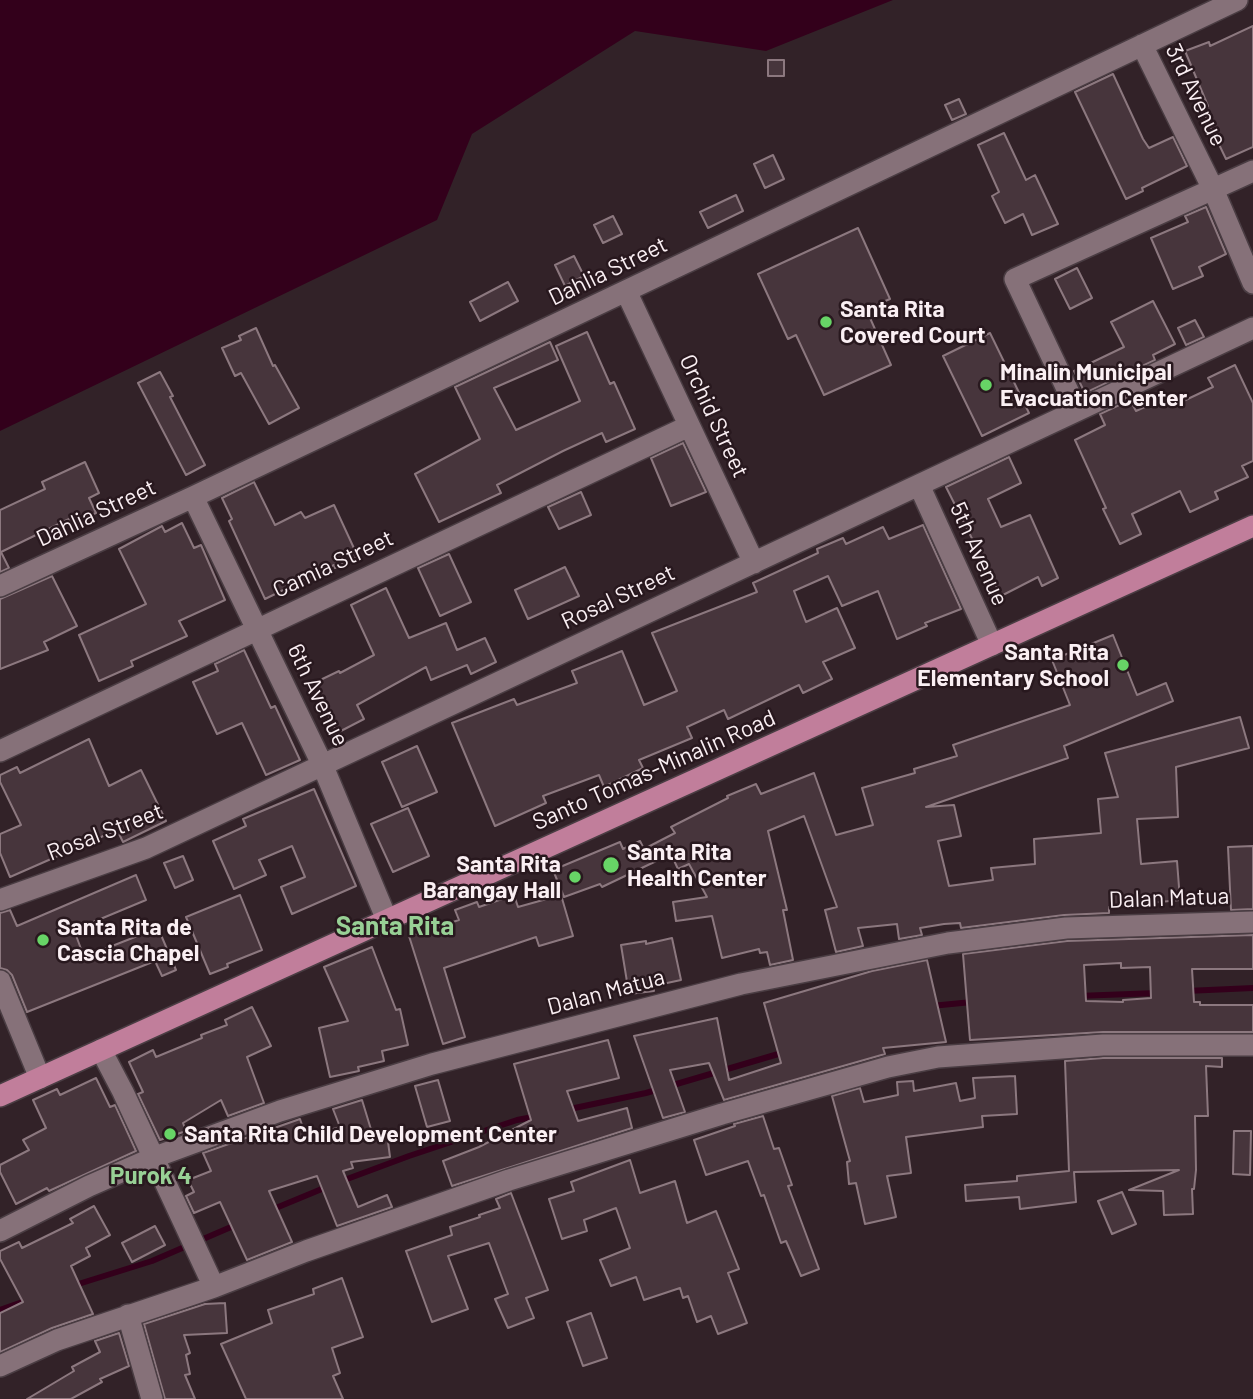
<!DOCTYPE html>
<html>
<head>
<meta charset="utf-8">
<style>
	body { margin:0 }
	canvas { display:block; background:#322228 }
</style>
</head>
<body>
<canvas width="1253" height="1399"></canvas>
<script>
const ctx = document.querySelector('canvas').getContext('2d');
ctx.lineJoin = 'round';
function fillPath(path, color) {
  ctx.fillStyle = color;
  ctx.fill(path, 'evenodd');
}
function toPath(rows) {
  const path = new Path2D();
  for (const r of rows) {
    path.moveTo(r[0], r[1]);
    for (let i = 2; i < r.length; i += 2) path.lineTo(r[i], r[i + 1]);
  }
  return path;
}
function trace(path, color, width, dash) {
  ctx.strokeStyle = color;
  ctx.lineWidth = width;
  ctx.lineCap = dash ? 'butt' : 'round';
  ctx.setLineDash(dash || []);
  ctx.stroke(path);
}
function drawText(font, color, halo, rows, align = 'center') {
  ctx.font = font + ' Barlow,sans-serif';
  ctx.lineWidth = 5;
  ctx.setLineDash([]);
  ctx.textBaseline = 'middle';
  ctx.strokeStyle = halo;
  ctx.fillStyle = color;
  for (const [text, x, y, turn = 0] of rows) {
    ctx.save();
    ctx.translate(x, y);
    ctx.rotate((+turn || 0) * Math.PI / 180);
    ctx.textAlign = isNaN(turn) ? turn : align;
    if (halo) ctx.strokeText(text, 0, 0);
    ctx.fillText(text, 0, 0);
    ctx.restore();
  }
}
const water = toPath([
	[0,0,893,0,766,51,635,31,472,134,437,220,0,431]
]);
const stream = toPath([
	[1186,991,1253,988],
	[1077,996,1157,993],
	[931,1006,972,1002],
	[565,1110,646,1093,785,1052],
	[339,1182,409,1156,517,1120,538,1116],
	[271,1210,329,1186],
	[72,1286,152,1261,238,1224],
	[0,1310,28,1300]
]);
const building = toPath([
	[1253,26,1253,147,1226,159,1202,109,1208,106,1185,51,1209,42,1210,46,1253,26],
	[768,60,784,60,784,76,768,76,768,60],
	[1113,74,1143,139,1149,148,1173,137,1187,166,1142,188,1143,191,1126,199,1075,92,1113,74],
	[959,99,966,114,952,120,945,105,959,99],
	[1004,133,1026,180,1035,175,1058,224,1032,235,1023,214,1005,223,992,196,999,192,978,145,1004,133],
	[773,155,784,179,765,188,754,164,773,155],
	[736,195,743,211,708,228,700,212,736,195],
	[1206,207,1226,254,1199,267,1203,276,1173,289,1151,238,1188,222,1185,216,1206,207],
	[613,216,622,234,603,243,594,225,613,216],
	[858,228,890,299,866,309,891,365,824,395,796,335,788,339,758,274,858,228],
	[574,256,584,276,565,286,555,265,574,256],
	[1077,268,1092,298,1070,309,1055,279,1077,268],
	[508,282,518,301,480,321,470,302,508,282],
	[1153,301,1175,344,1153,355,1155,360,1085,393,1074,371,1124,347,1111,322,1153,301],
	[1195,320,1204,337,1186,345,1178,328,1195,320],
	[256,328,273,366,275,365,299,408,269,424,241,373,235,376,222,348,241,340,239,336,256,328],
	[587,332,610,384,614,382,635,429,606,442,602,433,563,451,497,485,501,493,439,522,415,474,480,439,455,387,550,342,558,360,494,388,516,430,580,401,556,346,587,332],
	[990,333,1029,413,982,436,943,356,990,333],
	[1235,365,1253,403,1253,461,1242,466,1248,477,1215,492,1218,499,1190,512,1180,491,1132,514,1141,534,1120,544,1103,509,1106,508,1075,440,1105,425,1100,414,1130,400,1136,411,1171,395,1175,405,1213,387,1208,378,1235,365],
	[160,372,173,396,170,397,205,465,186,475,138,383,160,372],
	[683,443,706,492,671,506,651,458,683,443],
	[1009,457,1021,483,988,499,1001,527,1030,515,1058,578,1042,586,1038,577,1001,596,946,487,1009,457],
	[85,462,99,493,89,498,96,513,71,524,69,519,1,552,9,568,0,572,0,510,45,489,42,482,85,462],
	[254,482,275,525,301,512,305,518,334,505,358,557,335,568,334,565,265,599,229,521,232,519,222,498,254,482],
	[581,492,591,515,559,529,548,507,581,492],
	[182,523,194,548,201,545,225,600,179,621,187,636,131,661,133,666,99,681,79,635,146,604,119,549,162,526,165,532,182,523],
	[923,525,961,609,925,623,927,626,897,639,878,591,842,606,828,576,794,591,806,622,837,608,855,648,823,662,832,679,803,693,799,685,728,719,724,710,687,727,692,738,639,760,643,768,604,787,599,775,543,796,546,803,495,826,452,723,514,699,517,705,577,683,572,671,622,651,644,705,677,691,652,633,757,592,753,583,818,553,817,549,843,538,846,544,883,527,889,539,923,525],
	[449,554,471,602,440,616,418,568,449,554],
	[565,567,579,596,528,619,515,590,565,567],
	[52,576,77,626,44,642,48,650,0,669,0,599,52,576],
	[386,588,409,638,446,623,457,650,485,638,496,662,471,674,467,665,431,680,426,667,357,705,364,719,337,733,312,684,339,671,340,673,374,655,351,605,386,588],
	[1113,635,1137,695,1166,683,1173,701,1064,746,1068,758,926,807,954,805,961,836,938,841,949,886,993,880,991,868,1035,864,1034,839,1101,833,1098,799,1118,797,1105,753,1240,717,1249,748,1176,767,1178,817,1137,819,1141,864,1177,861,1180,900,1109,907,1109,913,1064,915,961,928,960,923,944,924,920,928,922,935,899,939,897,924,858,928,863,946,836,952,825,910,837,907,804,816,768,831,787,910,783,910,793,960,770,965,767,952,760,953,759,949,722,958,712,916,676,921,673,902,707,897,689,864,678,869,671,854,602,887,600,884,564,897,553,870,620,842,623,849,640,841,644,849,675,833,671,827,728,798,727,796,756,784,761,794,814,773,836,835,873,825,862,788,915,773,914,769,957,756,953,745,1070,705,1052,660,1113,635],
	[244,650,271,708,275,706,300,760,266,775,242,723,217,734,193,682,218,671,215,664,244,650],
	[89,739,109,786,141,770,166,821,123,842,117,830,10,877,0,853,0,834,21,825,0,782,0,775,17,767,20,773,89,739],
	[417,746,437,792,402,807,382,762,417,746],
	[314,789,356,886,292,914,281,887,305,877,292,846,259,860,266,875,234,889,213,841,246,826,243,819,314,789],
	[408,808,429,856,393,872,371,824,408,808],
	[1253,846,1253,909,1231,910,1228,847,1253,846],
	[183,856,193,880,175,888,164,863,183,856],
	[136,875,146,900,74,930,84,957,158,928,176,970,162,976,155,961,27,1012,12,975,7,970,0,968,0,913,10,910,17,926,136,875],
	[240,895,262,950,227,964,228,967,210,974,186,917,240,895],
	[514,895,518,907,561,895,573,936,539,946,536,937,444,968,465,1037,443,1044,409,936,459,920,455,910,477,902,479,907,514,895],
	[1253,935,1253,969,1192,969,1194,1002,1200,1002,1200,1005,1253,1005,1253,1032,1103,1032,970,1040,963,954,1067,941,1253,935],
	[1121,963,1121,968,1150,967,1151,998,1123,1000,1123,1002,1086,1001,1084,965,1121,963],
	[672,938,681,980,653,986,654,991,629,994,621,945,646,941,646,944,672,938],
	[372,947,396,1010,400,1009,408,1045,382,1051,384,1061,358,1067,359,1071,330,1077,319,1028,348,1021,324,967,372,947],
	[927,960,946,1042,883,1048,885,1054,724,1100,709,1063,670,1070,685,1112,663,1118,634,1036,717,1018,729,1080,781,1063,764,1003,872,971,927,960],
	[252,1007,271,1046,247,1057,264,1103,228,1116,221,1100,183,1123,186,1131,160,1140,138,1094,143,1092,129,1062,153,1050,156,1057,202,1038,201,1035,227,1025,225,1020,252,1007],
	[608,1040,619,1078,567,1091,578,1121,627,1108,632,1128,452,1186,443,1161,479,1147,531,1120,514,1064,608,1040],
	[1103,1058,1222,1058,1222,1067,1206,1066,1208,1116,1195,1116,1196,1170,1194,1189,1192,1189,1193,1214,1164,1215,1163,1191,1129,1190,1179,1170,1074,1172,1076,1202,1020,1209,1019,1197,966,1201,965,1185,1017,1181,1017,1176,1069,1171,1065,1061,1103,1058],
	[1015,1076,1017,1114,982,1116,983,1127,906,1137,911,1173,887,1176,896,1217,865,1224,856,1183,849,1184,847,1162,850,1161,832,1096,860,1088,864,1102,898,1095,897,1082,913,1081,914,1091,956,1083,960,1101,975,1098,973,1078,1015,1076],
	[96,1078,110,1107,115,1105,136,1151,49,1191,47,1188,16,1204,0,1172,0,1165,29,1150,23,1140,46,1128,33,1100,57,1089,60,1095,96,1078],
	[438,1080,450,1121,427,1127,415,1086,438,1080],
	[362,1100,373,1136,387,1134,390,1157,351,1162,353,1168,343,1171,358,1207,387,1195,392,1207,337,1226,317,1176,269,1191,292,1242,247,1260,220,1202,194,1213,186,1196,194,1192,188,1180,211,1171,203,1153,300,1119,306,1137,340,1127,333,1109,362,1100],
	[763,1116,774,1149,779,1148,792,1185,788,1186,819,1269,801,1276,786,1241,781,1243,764,1195,761,1196,748,1161,706,1175,694,1140,735,1126,734,1124,763,1116],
	[1234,1131,1251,1131,1250,1175,1233,1174,1234,1131],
	[630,1160,640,1193,675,1181,687,1223,716,1211,739,1269,728,1273,747,1323,718,1334,711,1316,697,1322,688,1296,683,1298,680,1288,644,1300,636,1277,611,1286,600,1260,630,1248,616,1208,584,1220,587,1231,562,1239,549,1199,574,1191,571,1182,630,1160],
	[1122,1192,1136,1224,1112,1234,1098,1201,1122,1192],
	[511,1193,548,1290,526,1298,534,1318,508,1328,495,1299,508,1294,489,1243,448,1256,468,1309,432,1322,406,1251,452,1235,450,1227,480,1217,479,1215,500,1208,496,1199,511,1193],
	[94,1206,110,1235,86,1248,90,1256,71,1266,93,1314,52,1328,0,1352,0,1313,23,1302,0,1259,0,1251,19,1242,22,1248,73,1223,70,1219,94,1206],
	[155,1226,165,1245,132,1262,122,1243,155,1226],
	[342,1278,363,1337,332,1348,340,1373,333,1376,343,1399,246,1399,221,1344,272,1323,268,1310,314,1294,313,1289,342,1278],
	[225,1303,227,1333,184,1335,190,1353,186,1355,190,1374,185,1375,195,1399,165,1399,144,1324,205,1304,225,1303],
	[591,1313,607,1358,583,1366,567,1322,591,1313],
	[119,1333,129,1366,100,1379,102,1382,71,1399,27,1399,74,1371,72,1367,100,1352,95,1341,119,1333]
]);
const minor = toPath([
	[1142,45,1213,189,1253,283],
	[626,291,754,563],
	[1077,410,1015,279,1253,171],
	[919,485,992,645],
	[193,497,322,764,387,920],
	[0,586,193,497,1237,0],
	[0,751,689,426],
	[0,900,146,848,1253,328],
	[0,981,40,1078],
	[101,1050,123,1092,214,1287],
	[0,1231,89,1186,155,1157,280,1111,432,1064,741,984,948,943,1066,928,1253,922],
	[128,1315,152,1399],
	[0,1366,57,1340,214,1287,306,1251,509,1180,722,1114,888,1067,938,1057,1103,1045,1253,1045]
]);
const major = toPath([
	[0,1096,1253,526]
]);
const markers = [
	[826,322,7,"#67d466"],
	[986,385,7,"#67d466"],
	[1123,665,7,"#67d466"],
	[611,865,9,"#67d466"],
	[575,877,7,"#67d466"],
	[43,940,7,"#67d466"],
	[170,1134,7,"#67d466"]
];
const streetNames = [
	["3rd Avenue",1196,95,64],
	["Dahlia Street",608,271,-26],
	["Orchid Street",714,416,65],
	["Dahlia Street",96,513,-25],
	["5th Avenue",979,554,66],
	["Camia Street",333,564,-25],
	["Rosal Street",618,597,-25],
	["6th Avenue",318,695,64],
	["Santo Tomas-Minalin Road",654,770,-24],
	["Rosal Street",105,832,-21],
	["Dalan Matua",1169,898,-2],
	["Dalan Matua",606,992,-15]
];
const poiNames = [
	["Santa Rita",840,309],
	["Covered Court",840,335],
	["Minalin Municipal",1000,372],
	["Evacuation Center",1000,398],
	["Santa Rita",1109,652,"right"],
	["Elementary School",1109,678,"right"],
	["Santa Rita",627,852],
	["Health Center",627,878],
	["Santa Rita",561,864,"right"],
	["Barangay Hall",561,890,"right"],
	["Santa Rita de",57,927],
	["Cascia Chapel",57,953],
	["Santa Rita Child Development Center",184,1134]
];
const neighbourhoodNames = [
	["Purok 4",151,1176]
];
const quarterNames = [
	["Santa Rita",395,926]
];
fillPath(water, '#33001b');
trace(stream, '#33001b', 6);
fillPath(building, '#47353c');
trace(building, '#8c787f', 2);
trace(minor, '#4a3d43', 24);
trace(major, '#4a3d43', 24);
trace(minor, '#867179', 21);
trace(major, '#c17e9b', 21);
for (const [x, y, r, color] of markers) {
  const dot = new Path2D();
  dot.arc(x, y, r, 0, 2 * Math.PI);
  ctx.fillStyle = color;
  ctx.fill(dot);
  trace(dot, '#28181e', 2.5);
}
drawText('23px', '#faeff3', '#28181e', streetNames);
drawText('bold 23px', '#faeff3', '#28181e', poiNames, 'left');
drawText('bold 24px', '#98d095', '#28181e', neighbourhoodNames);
drawText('bold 26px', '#98d095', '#28181e', quarterNames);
</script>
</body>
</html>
